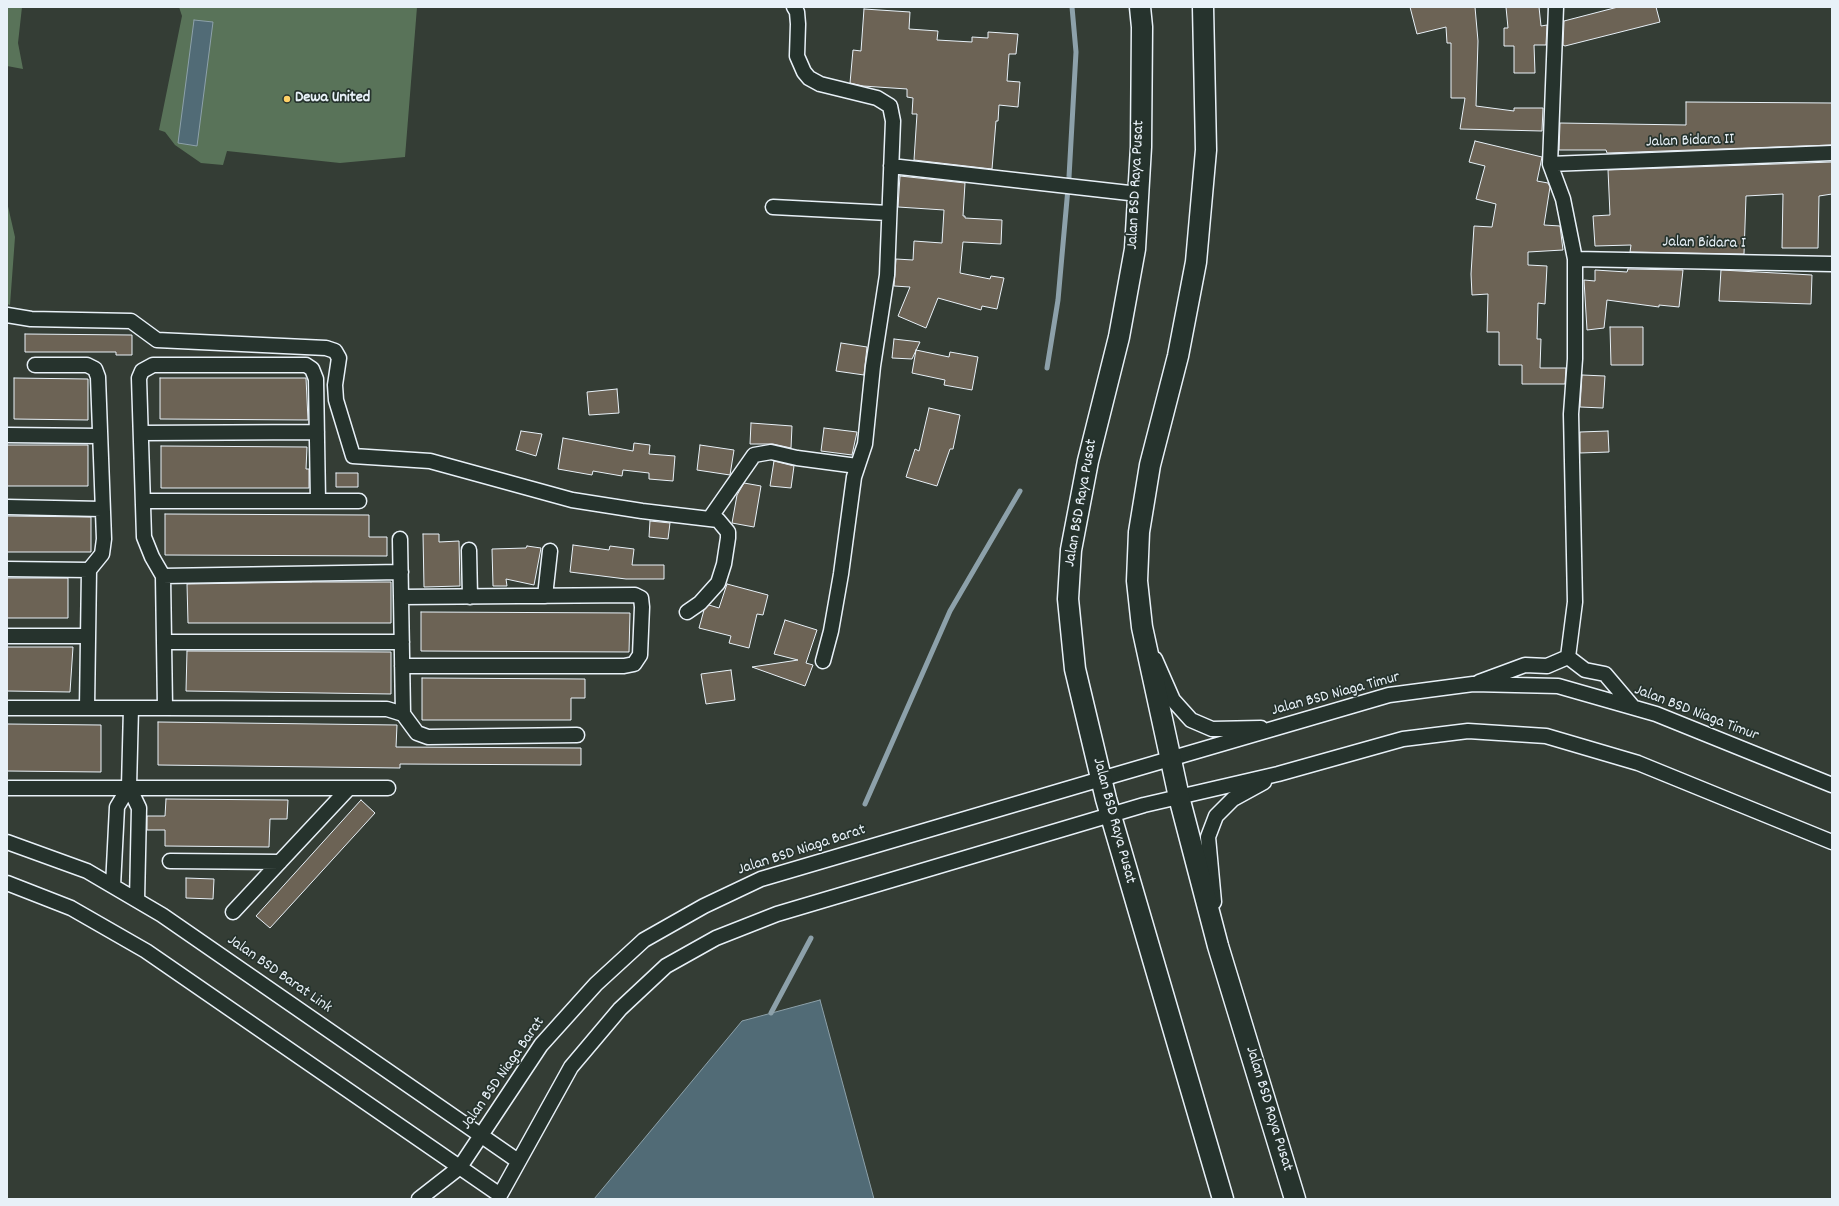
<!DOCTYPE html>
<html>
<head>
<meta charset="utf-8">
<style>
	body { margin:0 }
	#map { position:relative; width:1839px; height:1206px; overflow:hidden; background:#343d35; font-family:Dekko,sans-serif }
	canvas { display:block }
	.frame { position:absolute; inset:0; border:8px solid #e8f1f8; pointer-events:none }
</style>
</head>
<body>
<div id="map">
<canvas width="1839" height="1206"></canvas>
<div class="frame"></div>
</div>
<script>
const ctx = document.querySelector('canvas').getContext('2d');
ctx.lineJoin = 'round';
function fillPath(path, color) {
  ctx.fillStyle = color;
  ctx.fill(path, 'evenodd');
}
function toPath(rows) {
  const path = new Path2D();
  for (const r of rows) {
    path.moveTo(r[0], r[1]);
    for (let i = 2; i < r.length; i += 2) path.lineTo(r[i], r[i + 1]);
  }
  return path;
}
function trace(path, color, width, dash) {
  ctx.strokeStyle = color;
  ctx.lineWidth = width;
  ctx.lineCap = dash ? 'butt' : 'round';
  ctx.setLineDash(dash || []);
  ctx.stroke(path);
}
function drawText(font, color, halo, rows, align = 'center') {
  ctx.font = font + ' Dekko,sans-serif';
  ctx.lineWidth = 3.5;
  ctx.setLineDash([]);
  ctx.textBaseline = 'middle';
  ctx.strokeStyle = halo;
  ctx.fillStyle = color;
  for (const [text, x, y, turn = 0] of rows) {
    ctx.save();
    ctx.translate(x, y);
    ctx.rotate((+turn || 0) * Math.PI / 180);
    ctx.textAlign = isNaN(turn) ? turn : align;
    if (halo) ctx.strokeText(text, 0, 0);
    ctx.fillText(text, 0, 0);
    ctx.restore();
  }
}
const green = toPath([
	[7,7,22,7,18,43,23,69,7,66],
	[179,7,417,7,405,157,340,163,227,151,223,165,201,163,175,145,165,132,159,130,182,16],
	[7,202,15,237,10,305,7,304]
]);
const water = toPath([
	[194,20,213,22,197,146,178,143,194,20],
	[820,1000,874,1199,594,1199,742,1021,820,1000]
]);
const stream = toPath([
	[1047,368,1058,300,1069,177,1076,52,1072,7],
	[865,804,950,611,1020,491],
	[771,1013,811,938]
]);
const building = toPath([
	[1410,7,1475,7,1478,41,1476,106,1514,111,1514,108,1543,108,1542,131,1460,129,1465,98,1451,98,1451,43,1447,43,1446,27,1417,34,1410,7],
	[1506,7,1539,7,1541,26,1547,25,1546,45,1534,45,1535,73,1514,73,1514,46,1504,46,1504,28,1508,28,1506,7],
	[1618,7,1656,7,1660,22,1565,46,1563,45,1564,21,1618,7],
	[864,9,910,12,909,29,938,31,937,40,972,42,972,37,988,38,988,32,1018,34,1016,54,1009,54,1007,81,1020,82,1018,107,999,105,998,121,996,121,992,169,914,160,917,114,912,114,913,98,907,97,907,89,863,86,850,83,853,50,861,51,864,9],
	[1686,102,1832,103,1832,145,1607,153,1606,150,1559,150,1560,123,1686,125,1686,102],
	[1475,141,1542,157,1537,181,1548,183,1550,187,1544,225,1560,226,1563,250,1528,252,1528,265,1547,266,1545,304,1538,303,1537,339,1541,339,1540,368,1566,368,1565,384,1522,384,1522,365,1499,365,1499,332,1487,332,1488,294,1472,295,1471,274,1474,226,1492,227,1496,204,1476,199,1485,166,1469,162,1475,141],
	[1832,162,1832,194,1819,196,1818,248,1782,248,1783,194,1746,196,1744,254,1630,252,1631,245,1595,246,1593,216,1610,215,1608,170,1832,162],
	[900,176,965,183,963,216,965,216,965,218,1002,220,1001,244,963,242,960,273,990,279,991,276,1004,278,997,309,982,306,981,310,938,298,926,328,898,316,910,287,894,286,896,259,913,260,914,241,942,243,944,210,898,207,900,176],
	[1628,269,1683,270,1679,307,1659,305,1659,307,1607,300,1604,328,1587,330,1584,280,1595,281,1595,270,1627,272,1628,269],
	[1721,270,1812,275,1811,304,1719,301,1721,270],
	[1610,327,1643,327,1643,365,1611,365,1610,327],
	[25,334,132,335,132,355,116,355,116,352,25,352,25,334],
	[894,339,920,342,912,359,892,358,894,339],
	[841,343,867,347,864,375,836,371,841,343],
	[916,350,949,357,950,352,978,357,972,390,944,385,945,380,912,373,916,350],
	[1582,375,1605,376,1603,408,1580,407,1582,375],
	[14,378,88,379,88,420,14,419,14,378],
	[160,378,306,378,308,420,160,419,160,378],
	[617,389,619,413,589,415,587,392,617,389],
	[929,408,960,415,953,449,950,449,937,486,906,477,915,449,919,451,929,408],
	[751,423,792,426,791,448,773,444,750,444,751,423],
	[824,428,857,432,852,455,821,451,824,428],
	[521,431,542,434,536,456,516,450,521,431],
	[1608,431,1609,452,1580,453,1580,432,1608,431],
	[563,438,633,451,634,443,650,445,649,454,675,456,673,481,649,479,649,473,623,470,622,476,593,471,592,475,558,469,563,438],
	[7,445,88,445,88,486,7,486,7,445],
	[700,445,734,450,730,475,697,470,700,445],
	[161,446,307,447,306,469,309,469,309,488,161,488,161,446],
	[774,461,794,466,791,488,770,486,774,461],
	[336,473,358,473,358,487,336,487,336,473],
	[744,483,761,486,754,527,732,523,737,495,744,483],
	[165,514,369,515,369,537,387,537,387,556,165,555,165,514],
	[7,516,91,517,91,552,7,552,7,516],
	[650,521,670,523,668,539,649,537,650,521],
	[423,534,439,534,439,542,459,541,460,586,424,587,423,534],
	[573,545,609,550,610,546,634,549,632,565,664,565,664,579,626,579,570,572,573,545],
	[527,546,541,548,534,585,506,579,507,586,493,586,492,549,526,548,527,546],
	[7,578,68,578,68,618,7,618,7,578],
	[311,582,391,582,391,623,188,623,187,584,311,582],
	[727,584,768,595,763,615,757,614,749,648,729,643,731,636,699,628,704,610,709,605,719,608,727,584],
	[421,612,630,613,629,652,421,651,421,612],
	[785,620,817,630,806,663,813,665,805,686,752,667,798,660,774,654,785,620],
	[7,647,73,647,70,692,7,691,7,647],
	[187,651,391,652,391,694,186,691,187,651],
	[731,670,735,700,706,704,701,674,731,670],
	[422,678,585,679,585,698,571,698,571,720,422,720,422,678],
	[158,722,397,725,396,747,581,748,581,765,400,764,400,768,158,765,158,722],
	[7,724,101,725,101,772,7,771,7,724],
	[166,799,288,800,287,819,270,819,269,847,165,846,165,830,147,830,147,816,165,816,166,799],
	[361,800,375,813,270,928,256,916,361,800],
	[186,878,214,879,213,899,186,898,186,878]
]);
const street = toPath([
	[794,7,797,12,798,24,797,56,804,72,809,78,820,84,877,98,890,106,893,121,887,275,873,366,865,444,854,477,841,574,831,631,823,661],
	[1556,7,1550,164,1563,199,1575,259,1575,359,1571,414,1575,602,1568,657],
	[1550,164,1832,153],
	[891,166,1138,194],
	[773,207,889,213],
	[1575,259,1832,264],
	[7,315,31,319,131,321,157,340,326,348,335,351,339,358,335,385,336,400,353,456,430,461,572,500,642,511,718,520,728,532,728,538,724,564,718,583,700,603,687,612],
	[35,365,87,365,95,369,98,377,104,539,102,554,89,570,87,708,131,708,129,787,139,808,137,900],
	[141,433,317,432],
	[7,435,99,436],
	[143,501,359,501],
	[7,507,102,509],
	[710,518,754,455,771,452,797,458,857,466],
	[400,539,403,714],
	[469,550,470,597],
	[7,569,89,570],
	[163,576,401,572],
	[545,596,550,551],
	[401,597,635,595,641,598,642,607,640,655,634,664,624,666,402,666],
	[7,636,88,636],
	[164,642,402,642],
	[1568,657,1585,670,1605,674,1633,707],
	[1155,659,1173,700,1191,720,1212,729,1261,728],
	[1479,682,1525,665,1547,666,1568,657],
	[7,708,87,708],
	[131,708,165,708,163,576,152,557,144,537,139,378,142,371,153,365,306,365,312,369,316,379,318,501],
	[165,708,387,709,403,714,417,733,428,737,577,735],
	[7,788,388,788],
	[7,842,87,871,162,915,518,1161],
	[170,861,280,862],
	[7,883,71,908,146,951,500,1195,571,1067,620,1009,666,966,716,938,777,914,1144,805,1278,774,1403,739,1468,731,1546,736,1638,763,1832,842],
	[113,886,117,807,129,787],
	[1214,902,1208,837,1216,816,1233,799,1264,782],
	[233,912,349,788],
	[419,1199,460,1167,541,1045,596,984,644,940,704,906,761,879,1101,779,1389,695,1473,684,1558,686,1656,714,1832,785]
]);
const secondary = toPath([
	[1140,7,1142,27,1141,147,1135,249,1119,337,1088,461,1071,550,1068,599,1075,669,1106,799,1223,1199],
	[1203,7,1206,150,1196,262,1178,356,1150,465,1139,532,1137,581,1142,627,1179,797,1218,946,1295,1199]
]);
const markers = [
	[287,99,4,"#ffd166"]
];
const poiNames = [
	["Dewa United",295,99]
];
const streetNames = [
	["Jalan Bidara II",1690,142,-2],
	["Jalan BSD Raya Pusat",1137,185,-87],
	["Jalan Bidara I",1704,244,1],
	["Jalan BSD Raya Pusat",1082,503,-80],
	["Jalan BSD Niaga Timur",1336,695,-15],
	["Jalan BSD Niaga Timur",1696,714,21],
	["Jalan BSD Raya Pusat",1113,821,75],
	["Jalan BSD Niaga Barat",802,851,-18],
	["Jalan BSD Barat Link",279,975,35],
	["Jalan BSD Niaga Barat",504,1074,-55],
	["Jalan BSD Raya Pusat",1268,1109,73]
];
fillPath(green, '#597359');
fillPath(water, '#516b76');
trace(water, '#8da1aa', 1);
trace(stream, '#8da1aa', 5);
fillPath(building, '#6c6355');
trace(building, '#e8f1f8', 1);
trace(street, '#e8f1f8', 17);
trace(secondary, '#e8f1f8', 23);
trace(street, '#26332d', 14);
trace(secondary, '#26332d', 20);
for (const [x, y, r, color] of markers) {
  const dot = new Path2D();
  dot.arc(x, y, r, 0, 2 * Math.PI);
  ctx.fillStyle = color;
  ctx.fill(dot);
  trace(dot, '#26332d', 1.5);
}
drawText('bold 16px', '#e8f1f8', '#26332d', poiNames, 'left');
drawText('16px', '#e8f1f8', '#26332d', streetNames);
</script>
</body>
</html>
